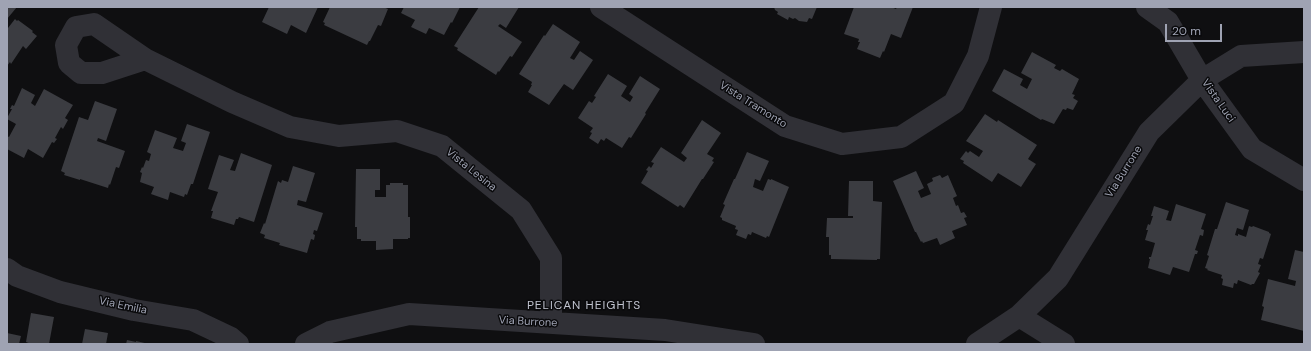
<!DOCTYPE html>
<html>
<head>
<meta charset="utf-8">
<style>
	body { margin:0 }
	#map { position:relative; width:1311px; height:351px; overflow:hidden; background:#0f0f11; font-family:"DM Sans",sans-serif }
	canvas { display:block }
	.frame { position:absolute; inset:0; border:8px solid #9fa3b3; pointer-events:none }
	.scale { position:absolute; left:1165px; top:24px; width:57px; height:18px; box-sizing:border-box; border:2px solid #9fa3b3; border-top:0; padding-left:5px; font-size:12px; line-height:14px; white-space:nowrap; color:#9fa3b3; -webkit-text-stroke:3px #0a0a0c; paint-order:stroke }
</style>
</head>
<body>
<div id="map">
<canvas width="1311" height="351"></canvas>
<div class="frame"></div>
<div class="scale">20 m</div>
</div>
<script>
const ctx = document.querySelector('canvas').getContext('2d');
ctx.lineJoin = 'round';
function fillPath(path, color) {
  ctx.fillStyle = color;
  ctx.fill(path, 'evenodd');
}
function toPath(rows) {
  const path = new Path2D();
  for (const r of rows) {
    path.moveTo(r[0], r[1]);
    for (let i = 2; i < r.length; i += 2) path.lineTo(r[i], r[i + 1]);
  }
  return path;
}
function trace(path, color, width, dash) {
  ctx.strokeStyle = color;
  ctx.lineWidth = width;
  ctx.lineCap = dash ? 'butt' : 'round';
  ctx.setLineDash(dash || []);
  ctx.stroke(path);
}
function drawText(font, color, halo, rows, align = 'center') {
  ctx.font = font + ' "DM Sans",sans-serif';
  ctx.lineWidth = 3;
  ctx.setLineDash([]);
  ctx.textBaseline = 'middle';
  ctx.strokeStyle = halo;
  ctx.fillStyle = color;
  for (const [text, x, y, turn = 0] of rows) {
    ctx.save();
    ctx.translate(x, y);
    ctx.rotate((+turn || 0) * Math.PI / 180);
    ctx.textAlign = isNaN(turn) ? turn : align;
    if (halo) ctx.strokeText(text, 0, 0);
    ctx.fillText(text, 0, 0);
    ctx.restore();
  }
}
const building = toPath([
	[7,7,17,7,7,19],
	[269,7,318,7,306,33,291,25,287,34,262,22],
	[330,7,383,7,388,9,381,26,378,25,370,41,369,41,367,45,324,25,325,23,323,22],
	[404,7,460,7,452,23,451,22,444,35,429,28,426,34,411,27,415,20,401,13],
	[479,7,519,7,506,28,500,24,498,26,522,42,512,57,510,56,499,72,498,71,496,75,457,50,458,48,454,46],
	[774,7,817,7,812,19,809,18,807,22,799,21,795,18,793,19,789,17,788,20,777,14,778,12,775,10],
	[854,7,891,7,896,9,897,7,913,7,901,38,891,34,884,52,883,51,880,58,857,49,860,42,858,42,859,39,844,34],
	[15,19,17,21,18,20,33,31,32,32,37,36,26,49,23,46,11,64,10,62,7,66,7,27,8,28],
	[553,24,580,42,570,58,574,60,580,51,593,60,573,90,564,84,549,105,528,92,532,85,531,85,532,82,519,74,544,35,545,36],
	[1032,52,1056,65,1054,68,1060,71,1062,69,1079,79,1072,94,1075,95,1073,98,1078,101,1073,110,1067,108,1066,110,1063,109,1054,124,1042,119,1041,120,992,91,1004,69,1023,79,1020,85,1027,89,1032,79,1021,73],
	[608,74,627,86,621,96,630,102,633,97,629,94,640,76,660,89,645,113,646,114,631,138,629,137,622,148,606,138,604,141,601,139,598,144,589,138,592,133,590,132,593,128,578,118,589,101,592,103,596,97,594,96],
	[22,88,35,95,31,103,35,106,44,89,73,105,65,118,68,120,63,129,61,127,55,138,57,139,54,143,52,142,43,158,28,149,24,158,7,149,8,139,7,136,9,137,16,124,7,119,7,118,12,109,10,109,12,105,14,106],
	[95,101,117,109,106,141,98,138,97,141,125,151,119,168,116,167,110,185,109,184,108,188,80,179,80,180,64,175,65,173,61,171,79,117,88,120],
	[985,114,997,122,998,120,1037,145,1028,159,1036,164,1021,187,998,173,992,182,963,163,964,161,960,159,966,151,968,153,970,151,979,157,983,151,966,141],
	[702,120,721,133,707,154,714,158,712,161,714,162,703,179,702,179,684,208,680,205,678,207,641,183,648,171,646,170,649,166,651,168,654,163,651,162,661,147,684,162,687,158,681,153],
	[187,124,210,132,193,184,191,184,187,195,185,194,184,197,170,192,168,200,151,194,154,187,140,182,142,173,140,172,142,167,143,168,146,160,149,161,151,154,147,152,155,130,177,138,173,148,183,151,186,143,181,141],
	[747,152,769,161,760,181,755,179,753,187,763,191,768,179,771,180,771,179,789,187,769,237,767,236,766,238,752,232,751,235,748,234,746,239,736,235,738,230,735,229,736,226,722,220,722,218,720,217,725,205,723,204,734,179,735,179],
	[241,153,272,165,254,222,239,217,238,219,236,219,234,225,211,218,213,211,211,211,218,192,208,189,219,155,234,160,230,170,235,171],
	[293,166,315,173,306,202,298,200,297,205,323,213,317,231,314,230,313,234,315,235,314,240,311,239,307,253,279,245,280,243,264,238,265,235,260,233,264,223,265,224,278,181,281,183,282,180,288,182],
	[356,169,380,169,380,190,375,190,375,197,386,197,386,185,390,185,390,183,403,183,403,185,408,185,408,217,410,217,410,238,408,238,408,239,393,239,393,249,376,250,376,241,361,241,361,239,357,239,357,227,355,227],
	[916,171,924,188,918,191,921,198,931,194,927,184,933,181,932,178,940,175,942,178,948,175,957,196,953,198,956,206,958,205,961,213,964,212,967,217,964,218,967,225,952,231,955,238,940,245,937,238,923,243,922,241,921,242,916,232,915,232,893,181],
	[849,181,873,181,873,201,882,202,880,259,877,259,877,260,831,259,831,255,829,255,829,237,826,237,827,218,853,218,853,216,848,216],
	[1226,202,1249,210,1243,230,1237,228,1235,235,1238,236,1238,234,1246,237,1249,226,1252,227,1253,226,1269,232,1269,233,1271,234,1263,259,1260,258,1258,264,1261,265,1258,272,1260,273,1254,284,1252,284,1251,285,1238,280,1237,284,1234,283,1233,288,1222,285,1223,279,1221,278,1222,275,1207,270,1208,269,1205,268,1209,256,1207,255,1215,229,1217,229],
	[1176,204,1206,214,1201,229,1204,230,1203,236,1200,235,1195,250,1198,251,1197,254,1195,254,1189,272,1173,267,1170,275,1148,268,1150,259,1149,259,1149,257,1151,257,1155,243,1145,240,1148,230,1146,230,1148,224,1150,225,1153,216,1151,216,1154,206,1169,211,1166,220,1171,221],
	[1295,250,1304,252,1304,331,1261,320,1264,307,1262,306,1268,279,1295,286,1296,281,1288,279],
	[31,313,54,317,49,344,31,344,26,342],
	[85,329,108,333,106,344,82,344],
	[7,333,21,336,19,344,7,344],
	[127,340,136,342,136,341,149,344,126,344]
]);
const minor = toPath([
	[601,7,785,126,842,144,901,137,954,103,978,56,991,7],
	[1147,7,1168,22,1202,80,1252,149,1304,180],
	[145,59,102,73,81,73,69,63,66,45,76,27,94,24,145,59,232,102,290,127,339,136,397,131,442,146,521,210,551,258,551,323],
	[7,269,17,276,60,292,134,310,193,320,231,338,238,344],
	[1019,316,1064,344],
	[306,344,330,332,409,314,665,330,754,344],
	[977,344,1019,316,1058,278,1149,132,1202,80,1241,56,1304,52]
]);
const streetNames = [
	["Vista Luci",1218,101,55],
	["Vista Tramonto",753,105,32],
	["Vista Lesina",471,170,39],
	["Via Burrone",1124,172,-58],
	["Via Emilia",123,306,12],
	["Via Burrone",528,322,3]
];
const neighbourhoodNames = [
	["PELICAN HEIGHTS",584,306]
];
fillPath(building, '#3b3c41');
trace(minor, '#303036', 22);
drawText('11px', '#9fa3b3', '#0a0a0c', streetNames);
ctx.letterSpacing = '1px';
drawText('12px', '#c0c3cf', '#0a0a0c', neighbourhoodNames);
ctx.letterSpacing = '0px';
</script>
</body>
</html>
